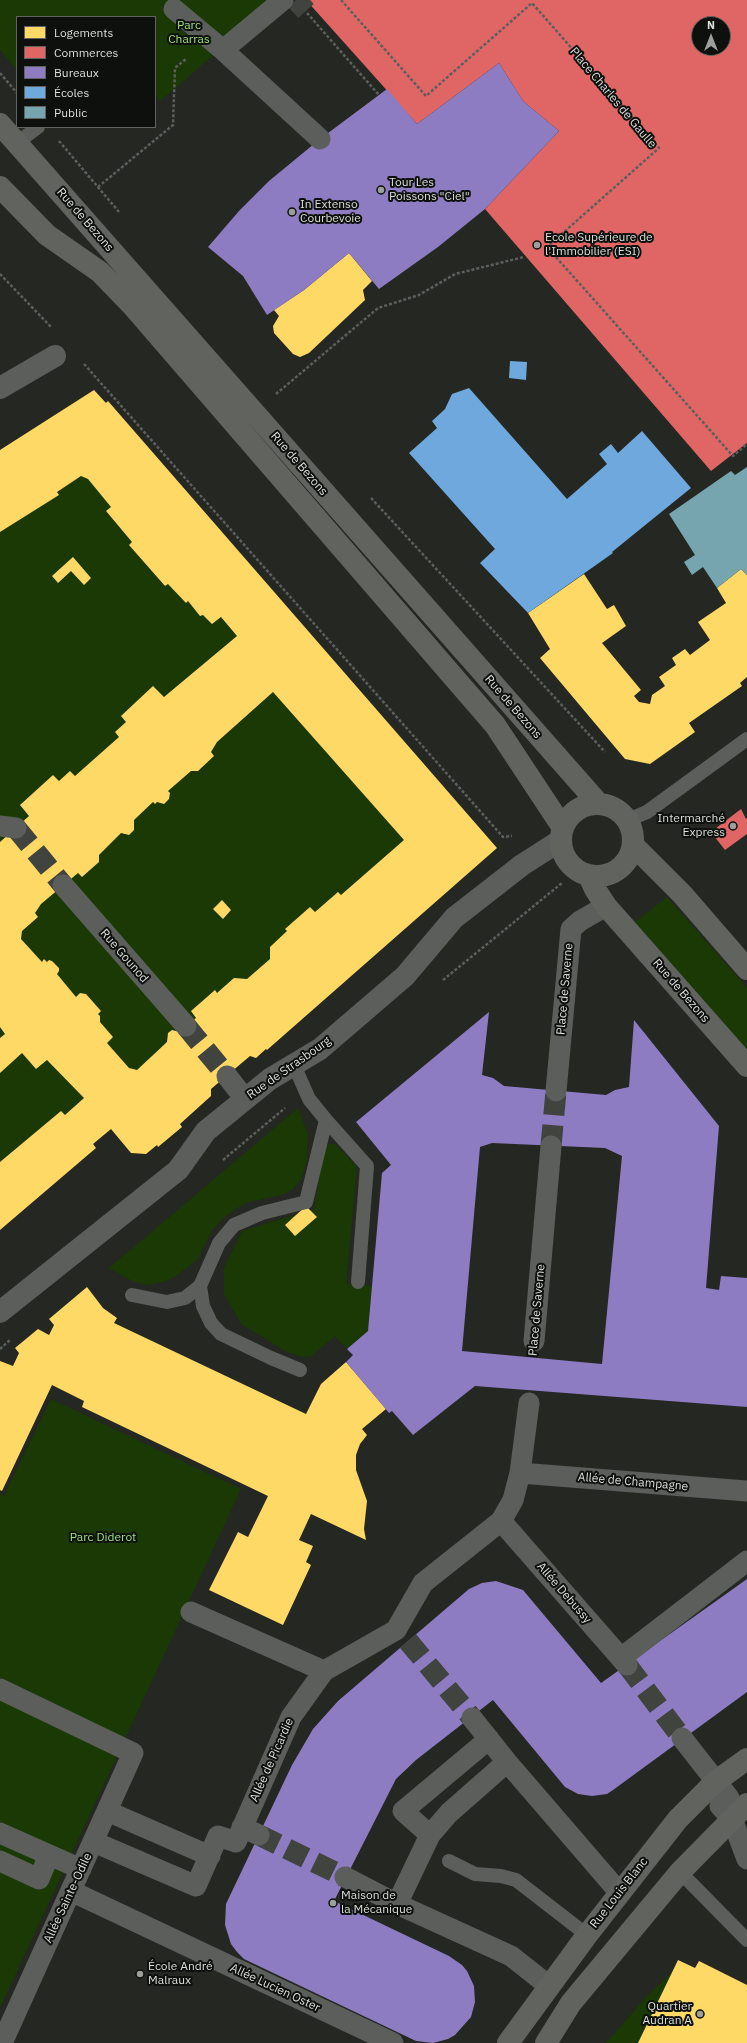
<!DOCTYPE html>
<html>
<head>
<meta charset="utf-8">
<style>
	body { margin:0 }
	#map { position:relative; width:747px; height:2043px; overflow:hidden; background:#242722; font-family:"IBM Plex Sans",sans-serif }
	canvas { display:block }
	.legend { position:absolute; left:16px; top:16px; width:140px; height:112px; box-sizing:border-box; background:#0e100d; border:1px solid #60635f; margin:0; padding:5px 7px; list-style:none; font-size:12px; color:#dcdfdb }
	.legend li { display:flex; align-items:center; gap:8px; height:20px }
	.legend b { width:20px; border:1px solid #60635f }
	.north { position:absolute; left:691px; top:16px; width:40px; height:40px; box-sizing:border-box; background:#0e100d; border:1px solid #60635f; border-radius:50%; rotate:0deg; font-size:11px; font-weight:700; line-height:16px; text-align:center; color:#dcdfdb }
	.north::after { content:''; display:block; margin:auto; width:14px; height:18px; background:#9c9f9a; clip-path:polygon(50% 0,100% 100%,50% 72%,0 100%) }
</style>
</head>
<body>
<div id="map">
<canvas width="747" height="2043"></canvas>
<ul class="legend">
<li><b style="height:11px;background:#ffd966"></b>Logements</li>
<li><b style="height:11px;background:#e06666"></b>Commerces</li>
<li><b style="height:11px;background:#8e7cc3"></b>Bureaux</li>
<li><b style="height:11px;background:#6fa8dc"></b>Écoles</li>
<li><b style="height:11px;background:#76a5af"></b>Public</li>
</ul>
<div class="north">N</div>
</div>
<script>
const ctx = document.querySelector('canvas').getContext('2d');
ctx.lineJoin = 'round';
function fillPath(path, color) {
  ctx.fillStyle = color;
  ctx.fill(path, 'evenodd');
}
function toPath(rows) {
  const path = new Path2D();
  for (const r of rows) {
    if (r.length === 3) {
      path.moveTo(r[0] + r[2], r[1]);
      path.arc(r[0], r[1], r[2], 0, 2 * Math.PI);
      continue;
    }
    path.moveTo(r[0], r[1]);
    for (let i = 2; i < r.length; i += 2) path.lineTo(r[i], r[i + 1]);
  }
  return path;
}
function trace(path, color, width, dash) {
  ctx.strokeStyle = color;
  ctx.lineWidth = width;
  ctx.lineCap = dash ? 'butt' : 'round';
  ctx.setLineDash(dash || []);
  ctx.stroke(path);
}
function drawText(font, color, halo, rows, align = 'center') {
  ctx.font = font + ' "IBM Plex Sans",sans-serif';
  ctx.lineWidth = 4;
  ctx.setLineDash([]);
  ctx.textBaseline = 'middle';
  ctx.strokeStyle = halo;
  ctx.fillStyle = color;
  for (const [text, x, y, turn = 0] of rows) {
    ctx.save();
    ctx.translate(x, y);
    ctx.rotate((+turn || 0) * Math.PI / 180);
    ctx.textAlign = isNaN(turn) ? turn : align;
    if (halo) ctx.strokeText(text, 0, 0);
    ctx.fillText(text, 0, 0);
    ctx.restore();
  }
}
const green = toPath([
	[0,0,264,0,270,7,160,101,155,93,155,17,17,17,17,70,0,50],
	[81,476,88,479,111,507,106,512,132,542,129,545,165,586,168,584,186,603,188,601,200,616,203,615,212,624,221,617,237,636,164,697,153,687,121,716,126,722,115,732,119,737,75,776,70,771,59,781,53,775,20,805,29,816,0,842,0,532,58,495,57,492],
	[273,692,404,840,341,895,338,892,315,912,310,907,285,929,287,931,270,959,247,979,234,978,217,993,215,990,191,1011,196,1018,180,1032,173,1030,168,1033,167,1042,137,1070,129,1068,107,1043,113,1037,100,1022,100,1016,98,1014,101,1011,86,994,80,993,76,997,57,974,59,971,59,968,52,961,49,960,47,962,44,959,42,962,21,939,22,931,38,917,35,913,41,904,78,873,82,877,99,862,99,855,121,833,123,835,129,835,134,830,134,820,153,802,155,804,157,802,164,804,169,799,170,793,168,791,191,771,198,771,214,756,211,752,217,742],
	[667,897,747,988,747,1049,635,922],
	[0,1027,5,1034,0,1038,17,1058,22,1053,47,1060,84,1098,65,1115,61,1111,0,1162],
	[298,1108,308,1134,307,1159,302,1178,293,1189,282,1195,245,1203,236,1209,220,1221,211,1232,197,1260,176,1276,166,1281,149,1285,132,1281,109,1268],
	[329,1144,335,1144,357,1167,346,1284,372,1286,368,1331,347,1349,335,1336,311,1356,301,1357,287,1352,241,1324,224,1294,224,1268,242,1231,314,1209,324,1151,325,1146],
	[51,1399,241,1489,0,2008,0,1494,4,1496],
	[673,1971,638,2043,606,2043,646,1997]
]);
const homes = toPath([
	[349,253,372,281,363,290,365,300,309,353,300,357,293,354,274,333,273,326,279,316,274,310,304,290],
	[94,390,106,403,108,401,497,848,267,1050,266,1049,256,1058,250,1056,211,1089,211,1096,180,1124,182,1127,158,1147,157,1145,146,1154,131,1153,111,1129,93,1144,96,1148,0,1230,0,1162,61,1111,65,1115,84,1098,47,1060,36,1069,22,1053,0,1073,0,1038,5,1034,0,1027,0,842,29,816,20,805,53,775,59,781,70,771,75,776,119,737,115,732,126,722,121,716,153,686,164,697,237,636,221,617,212,624,203,615,200,616,188,601,186,603,168,584,165,586,129,545,132,542,106,511,111,507,88,479,81,476,57,492,59,495,0,532,0,450],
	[273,692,404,840,341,895,338,892,315,912,310,907,285,929,287,931,270,947,270,959,247,979,234,978,217,993,215,990,191,1011,196,1018,180,1032,172,1030,168,1033,167,1042,137,1070,129,1068,107,1043,113,1037,100,1022,100,1016,98,1014,101,1011,86,994,80,993,76,997,57,974,59,971,59,968,52,961,49,960,47,962,44,959,42,962,21,939,22,931,38,917,35,913,41,904,78,873,82,877,99,862,99,855,121,833,129,835,134,830,134,820,153,802,155,804,157,802,164,804,169,799,170,793,168,791,191,771,198,771,214,756,211,752,217,742],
	[73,557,91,578,84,585,71,571,58,583,52,576],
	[741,569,747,575,747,677,740,683,742,686,689,723,695,732,650,764,625,759,540,658,550,649,528,613,584,574,607,609,614,605,626,626,602,643,641,690,634,696,639,702,650,704,652,695,665,686,659,677,676,665,672,658,685,649,690,655,710,640,698,622,726,603,717,588],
	[222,900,231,910,223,919,213,909],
	[306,1206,317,1217,295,1236,285,1225],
	[87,1287,103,1308,117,1318,114,1323,306,1414,321,1384,346,1362,386,1409,362,1429,367,1435,360,1444,356,1455,356,1470,367,1501,364,1529,366,1540,311,1514,299,1540,313,1546,306,1562,311,1565,283,1625,209,1590,238,1532,248,1537,268,1496,82,1407,84,1401,52,1385,2,1491,0,1490,0,1361,13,1366,19,1353,15,1348,38,1329,49,1335,54,1325,49,1319],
	[678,1960,695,1968,699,1961,747,1985,747,2043,638,2043]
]);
const shops = toPath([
	[306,0,747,0,747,443,711,471,485,209,559,131,523,101,499,63,417,124],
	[699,24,723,24,723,48,699,48],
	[741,809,746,819,747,818,747,834,725,850,711,832]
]);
const offices = toPath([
	[499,63,523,101,559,131,485,209,438,247,379,289,349,253,304,290,267,315,243,276,208,247,239,211,269,181,320,139,387,89,417,124],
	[489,1012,482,1075,493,1078,504,1086,606,1095,615,1090,629,1087,634,1020,719,1126,706,1288,719,1290,721,1276,747,1278,747,1407,475,1386,413,1435,392,1411,389,1413,346,1362,353,1355,347,1349,368,1331,382,1173,391,1165,356,1122],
	[492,1143,605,1148,622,1156,602,1364,462,1351,480,1147],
	[747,1579,747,1692,613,1790,607,1794,592,1796,578,1794,565,1787,493,1700,416,1760,396,1779,334,1901,449,1956,462,1965,467,1971,474,1986,475,2002,471,2017,455,2035,448,2039,433,2043,416,2041,244,1959,237,1952,231,1944,225,1925,226,1904,292,1765,313,1729,338,1701,469,1589,482,1583,496,1581,523,1590,601,1683]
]);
const schools = toPath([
	[510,361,527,362,526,380,509,378],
	[469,388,567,499,607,464,599,454,611,444,618,453,642,431,691,488,612,552,613,553,528,613,480,563,495,549,409,453,437,428,432,421,445,409,452,394]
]);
const public = toPath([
	[747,467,747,575,741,569,717,588,703,567,692,575,684,562,695,555,669,514,731,471,735,475]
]);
const pedestrianTunnel = toPath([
	[296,0,306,11],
	[16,828,63,885],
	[186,1026,227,1076],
	[551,1146,556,1091],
	[408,1641,472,1718],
	[627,1665,682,1738],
	[259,1835,345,1877]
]);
const path = toPath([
	[341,0,426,96,532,3,659,148,547,247,733,456,747,444],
	[307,13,379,95],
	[0,73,17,93],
	[59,141,119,212],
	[98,187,173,125,175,68,187,58],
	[0,274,51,327],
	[84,364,503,837,512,836],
	[276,394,378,308,419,295,455,274,524,257],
	[371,498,605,752],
	[443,980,562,883],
	[223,1160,285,1108],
	[0,1349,10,1340]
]);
const service = toPath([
	[17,143,38,127],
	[628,820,647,812,747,739],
	[294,1065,309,1099,326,1120,306,1202,262,1213,234,1225,219,1243,200,1286,203,1306,211,1323,221,1334,271,1358,300,1370],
	[326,1120,367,1166,358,1282],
	[132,1295,167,1302,185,1298,200,1286],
	[449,1861,475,1874,501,1876,516,1880,587,1935],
	[680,1872,747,1940]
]);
const pedestrian = toPath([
	[174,9,223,50,320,139],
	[223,50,283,0],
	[0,826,16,828],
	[63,885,186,1026],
	[227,1076,245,1099],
	[556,1091,571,929,580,921,606,906],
	[534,1341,551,1146],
	[520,1473,747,1491],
	[501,1521,627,1665],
	[191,1612,324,1671],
	[621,1658,747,1561],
	[0,1689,133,1753,2,2043],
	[472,1718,507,1762,619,1892],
	[682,1738,729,1798,720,1806,732,1819,747,1859],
	[107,1811,210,1856],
	[242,1827,259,1835],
	[0,1833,81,1869],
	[430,1835,403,1811,489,1739],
	[94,1842,196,1886,218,1836,236,1842,291,1717,324,1671,396,1630,423,1583,501,1521,513,1500,520,1473,529,1403],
	[0,1861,39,1879,49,1855],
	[345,1877,397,1904,430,1835,449,1813,507,1762],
	[71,1891,393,2043],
	[397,1904,511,1956,549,1986]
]);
const minor = toPath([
	[0,388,55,356],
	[0,1312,178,1170,206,1131,270,1079,320,1049,405,976,454,918,522,865,561,840]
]);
const secondary = toPath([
	[0,124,598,803],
	[0,187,47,235,100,272,132,305,495,725,563,828],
	[597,840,36],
	[633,845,682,894,747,969],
	[589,876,595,889,606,906,747,1066],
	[508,2043,587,1935,678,1819,715,1782,747,1759],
	[546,2043,571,2003,680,1872,747,1804]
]);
const markers = [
	[381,190,4,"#9c9f9a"],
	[292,212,4,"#9c9f9a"],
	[537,245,4,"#9c9f9a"],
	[733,826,4,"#9c9f9a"],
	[333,1903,4,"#9c9f9a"],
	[140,1974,4,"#9c9f9a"],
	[700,2014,4,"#9c9f9a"]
];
const parkNames = [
	["Parc",189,26],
	["Charras",189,40],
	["Parc Diderot",103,1538]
];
const streetNames = [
	["Place Charles de Gaulle",613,98,50],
	["Rue de Bezons",85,220,49],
	["Rue de Bezons",299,464,49],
	["Rue de Bezons",513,707,49],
	["Rue Gounod",124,956,49],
	["Place de Saverne",565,989,-85],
	["Rue de Bezons",681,991,49],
	["Rue de Strasbourg",289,1068,-35],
	["Place de Saverne",537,1310,-85],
	["Allée de Champagne",633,1482,5],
	["Allée Debussy",564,1593,49],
	["Allée de Picardie",272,1760,-66],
	["Rue Louis Blanc",619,1893,-52],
	["Allée Sainte-Odile",68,1898,-65],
	["Allée Lucien Oster",275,1988,25]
];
const poiNames = [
	["Tour Les",389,183],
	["Poissons \"Ciel\"",389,197],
	["In Extenso",300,205],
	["Courbevoie",300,219],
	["Ecole Supérieure de",545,238],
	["l'Immobilier (ESI)",545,252],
	["Intermarché",725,819,"right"],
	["Express",725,833,"right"],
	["Maison de",341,1896],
	["la Mécanique",341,1910],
	["École André",148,1967],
	["Malraux",148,1981],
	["Quartier",692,2007,"right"],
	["Audran A",692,2021,"right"]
];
fillPath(green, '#1a3905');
fillPath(homes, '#ffd966');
fillPath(shops, '#e06666');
fillPath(offices, '#8e7cc3');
fillPath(schools, '#6fa8dc');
fillPath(public, '#76a5af');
trace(pedestrianTunnel, '#40433e', 21, [21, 10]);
trace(path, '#5d5f5c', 2.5, [3, 2]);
trace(service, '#5b5e5a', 14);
trace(pedestrian, '#5b5e5a', 21);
trace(minor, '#5b5e5a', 22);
trace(secondary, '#60635e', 22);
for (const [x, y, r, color] of markers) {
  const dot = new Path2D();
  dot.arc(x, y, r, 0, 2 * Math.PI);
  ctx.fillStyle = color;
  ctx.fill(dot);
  trace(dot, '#0e100d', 1.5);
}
drawText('12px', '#9ee27d', '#0e100d', parkNames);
drawText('12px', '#dcdfdb', '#0e100d', streetNames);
drawText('12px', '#dcdfdb', '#0e100d', poiNames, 'left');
</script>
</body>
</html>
